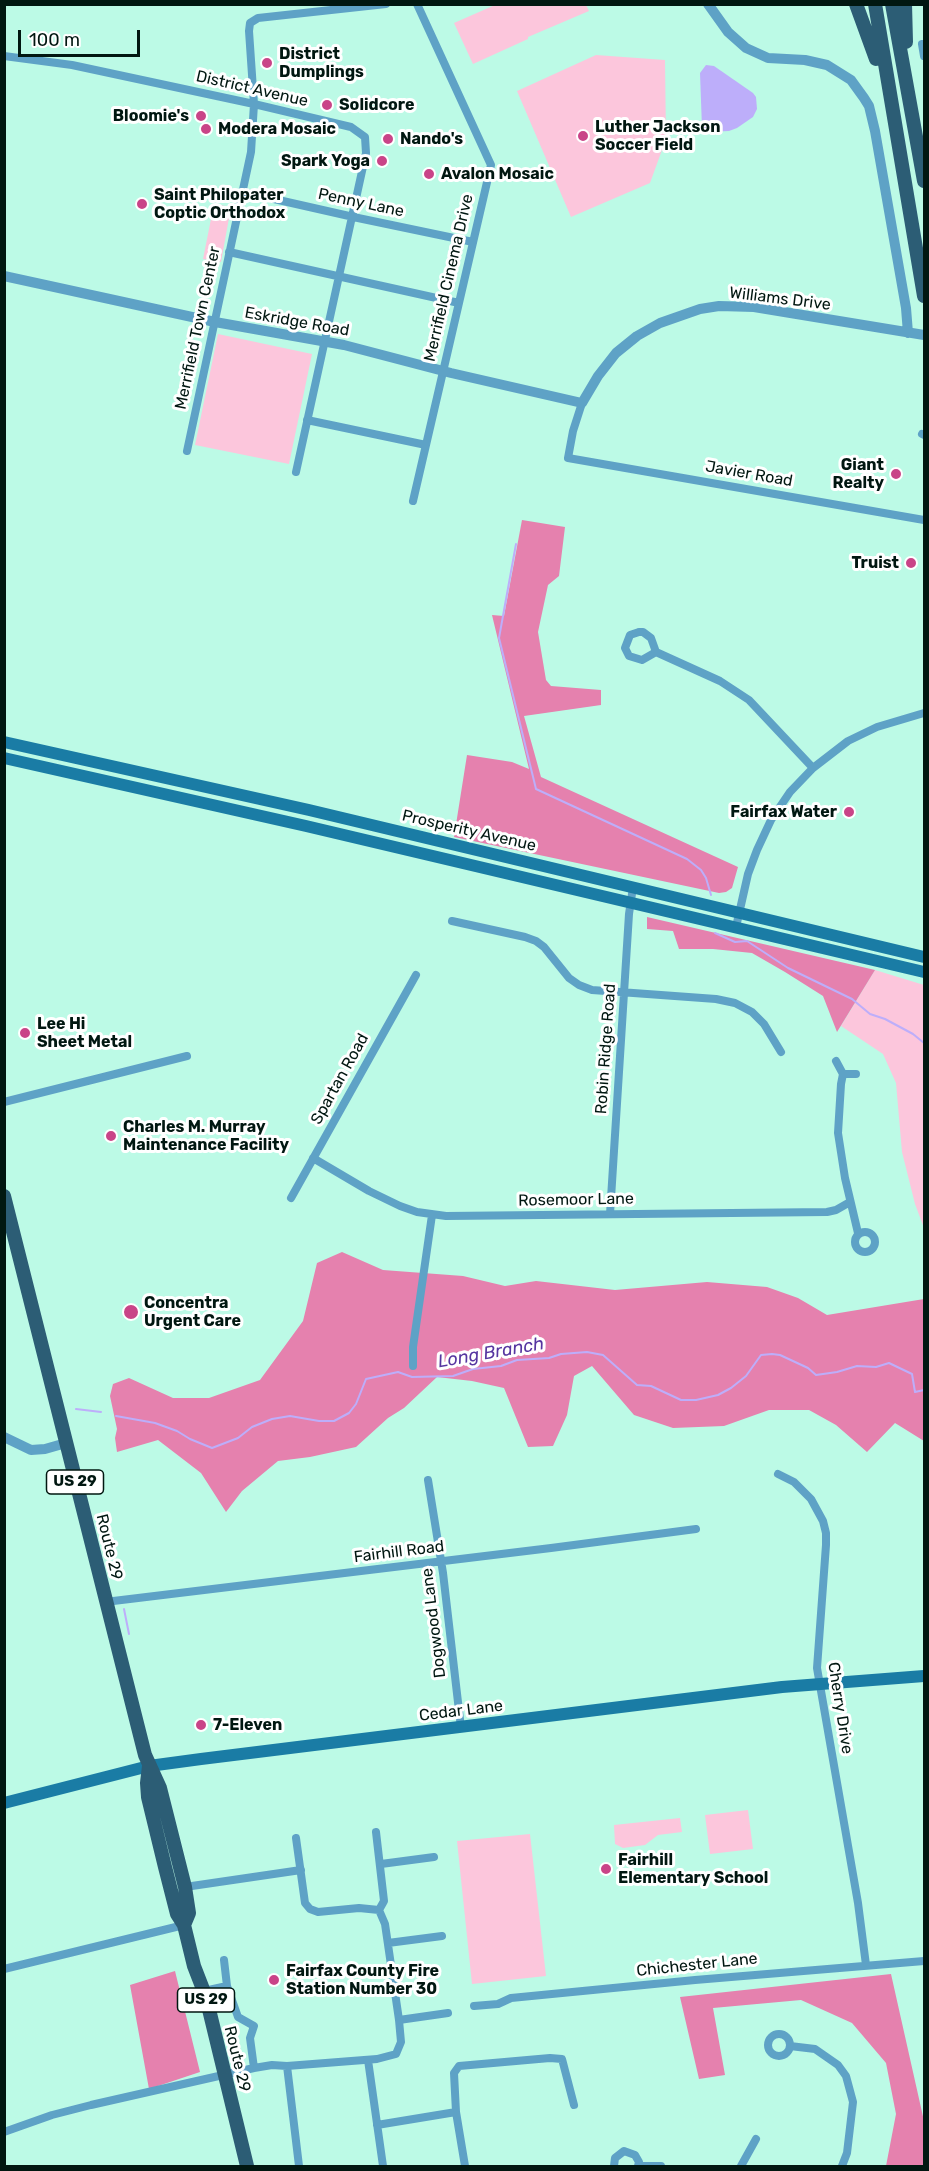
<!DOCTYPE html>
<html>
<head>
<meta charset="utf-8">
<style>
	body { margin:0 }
	#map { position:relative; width:929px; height:2171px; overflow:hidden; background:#bcfae6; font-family:Rubik,sans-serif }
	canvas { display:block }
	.frame { position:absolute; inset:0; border:6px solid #011711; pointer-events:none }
	.scale { position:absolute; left:18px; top:30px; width:122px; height:27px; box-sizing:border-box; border:3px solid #011711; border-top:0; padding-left:8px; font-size:18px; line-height:21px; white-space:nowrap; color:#011711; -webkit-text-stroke:4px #fff; paint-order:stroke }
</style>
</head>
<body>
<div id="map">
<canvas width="929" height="2171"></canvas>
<div class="frame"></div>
<div class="scale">100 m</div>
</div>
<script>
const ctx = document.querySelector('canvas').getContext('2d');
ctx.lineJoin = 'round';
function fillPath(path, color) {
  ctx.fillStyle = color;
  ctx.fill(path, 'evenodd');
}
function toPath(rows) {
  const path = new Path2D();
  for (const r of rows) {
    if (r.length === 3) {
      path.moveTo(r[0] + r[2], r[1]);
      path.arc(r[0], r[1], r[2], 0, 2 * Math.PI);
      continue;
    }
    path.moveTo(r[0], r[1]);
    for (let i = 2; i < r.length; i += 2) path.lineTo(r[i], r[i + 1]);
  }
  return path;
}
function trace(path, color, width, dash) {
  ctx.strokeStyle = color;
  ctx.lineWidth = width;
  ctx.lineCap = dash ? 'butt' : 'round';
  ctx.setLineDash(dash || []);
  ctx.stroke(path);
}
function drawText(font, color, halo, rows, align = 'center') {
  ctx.font = font + ' Rubik,sans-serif';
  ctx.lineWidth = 6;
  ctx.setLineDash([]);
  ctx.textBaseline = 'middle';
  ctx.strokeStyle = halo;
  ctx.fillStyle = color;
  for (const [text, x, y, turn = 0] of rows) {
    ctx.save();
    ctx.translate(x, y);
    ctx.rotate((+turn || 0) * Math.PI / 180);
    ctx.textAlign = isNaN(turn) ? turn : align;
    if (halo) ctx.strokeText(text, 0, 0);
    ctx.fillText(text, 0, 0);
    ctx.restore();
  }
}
const green = toPath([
	[495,5,586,5,589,11,528,37,528,39,473,64,454,23],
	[596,55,665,60,666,139,650,183,571,217,517,91],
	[214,204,231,207,221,262,203,259],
	[218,334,312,354,289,464,195,445],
	[875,970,924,985,924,1228,915,1204,902,1152,896,1083,883,1054,841,1026],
	[748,1810,753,1849,710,1854,705,1815],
	[680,1818,682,1832,658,1835,645,1845,623,1848,615,1844,614,1825],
	[530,1834,546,1976,472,1984,457,1841]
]);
const forest = toPath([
	[522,520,565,527,559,576,548,585,538,632,546,680,551,686,601,690,601,705,524,716,541,777,738,867,732,888,726,892,719,893,454,837,467,755,512,762,529,769,492,615,504,616],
	[647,917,875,970,837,1032,823,996,785,972,752,953,713,949,679,949,673,931,647,929],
	[342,1252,383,1270,463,1276,505,1286,536,1281,615,1290,707,1282,767,1287,798,1298,827,1315,924,1299,924,1441,895,1423,867,1452,836,1425,809,1410,769,1410,724,1426,673,1428,634,1415,592,1366,574,1376,567,1415,553,1446,528,1447,504,1388,472,1381,437,1377,404,1408,388,1418,356,1447,310,1457,278,1461,242,1491,226,1512,201,1473,158,1440,117,1452,115,1438,117,1429,110,1396,113,1384,129,1378,173,1398,209,1398,260,1380,303,1321,317,1263],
	[175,1971,200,2072,149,2089,130,1985],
	[891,1974,924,2121,924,2166,886,2166,896,2114,886,2063,852,2023,801,2000,713,2008,725,2075,699,2079,680,1997]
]);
const water = toPath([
	[706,65,714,66,753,93,756,97,757,109,753,117,737,128,729,131,707,132,702,128,700,73]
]);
const stream = toPath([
	[516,544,499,638,536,789,687,859,701,870,706,878,711,895],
	[715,933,735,942,747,941,788,968,852,999,870,1014,885,1019,913,1034,924,1043],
	[76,1409,101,1412],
	[116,1416,155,1423,177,1431,190,1439,212,1448,238,1438,252,1427,272,1419,290,1416,319,1421,334,1421,349,1413,356,1404,366,1379,398,1372,412,1377,453,1376,473,1369,501,1366,517,1360,549,1358,561,1354,587,1352,603,1355,637,1385,651,1386,681,1400,696,1400,718,1395,731,1388,746,1376,761,1355,772,1354,780,1355,808,1368,816,1375,837,1372,857,1366,876,1367,889,1363,912,1374,915,1392,924,1390],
	[124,1609,129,1634]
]);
const minor = toPath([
	[922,44,924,56],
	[4,56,72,65,254,104,351,127,365,137,366,153,296,472],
	[243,192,358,218,473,242],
	[229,252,459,303],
	[582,403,573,431,568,458,924,520],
	[307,420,426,445],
	[922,434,924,435],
	[187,451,251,152,254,104,249,31,250,23,258,18,386,4],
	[413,501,491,165,417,4],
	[639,632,643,632,651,638,656,652,642,660,629,656,625,648,630,635,639,632],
	[656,652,720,681,749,700,813,768],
	[452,921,525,937,536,941,544,947,569,978,579,985,592,990,716,999,735,1003,752,1012,764,1024,781,1052],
	[736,927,748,874,757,850,771,820,790,792,813,768,848,741,877,727,924,713],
	[836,1061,843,1074,841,1084,838,1133,845,1178,858,1233],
	[843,1074,856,1074],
	[4,1102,187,1056],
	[313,1158,369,1191,400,1206,417,1212,446,1216,827,1212,836,1210,850,1202],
	[291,1198,416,975],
	[610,1214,629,914,633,887],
	[865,1242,10],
	[413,1366,413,1347,432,1215],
	[778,1474,794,1482,811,1499,823,1521,826,1533,826,1545,817,1668,858,1903,866,1965],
	[428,1480,443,1573,461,1728],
	[105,1602,551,1548,696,1529],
	[376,1832,384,1901,379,1910],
	[381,1864,434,1857],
	[185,1887,301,1870],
	[388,1943,442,1936],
	[224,1960,227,1986,238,2017,254,2026,250,2038,254,2068],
	[4,1969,184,1925],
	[204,1991,227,1986],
	[474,2006,498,2004,511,1998,695,1980,924,1961],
	[399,2020,448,2013],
	[779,2045,11],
	[790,2046,815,2049,838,2065,846,2076,853,2102,847,2153,842,2166],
	[368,2060,383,2166],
	[287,2066,299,2166],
	[377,2125,456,2112],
	[4,2132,52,2115,91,2105,254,2068,272,2065,287,2066,377,2059,396,2054,401,2042,399,2020,385,1924,379,1910,359,1908,318,1912,310,1909,305,1903,296,1838],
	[465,2166,456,2112,454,2073,459,2066,550,2058,562,2059,574,2105],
	[614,2166,615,2158,624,2151,635,2155,639,2162,638,2166],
	[639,2166,661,2166],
	[741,2166,756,2139]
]);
const tertiary = toPath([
	[708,4,728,32,746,48,768,58,805,60,827,65,851,80,864,98,869,106,875,131,906,308,908,333],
	[4,276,215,322,344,345,451,373,582,403,598,376,616,353,637,336,660,323,700,309,719,306,754,307,924,335],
	[4,1437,31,1450,45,1449,66,1443]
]);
const secondary = toPath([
	[4,742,309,810,924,957],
	[4,758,306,826,924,972],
	[4,1803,149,1766,201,1759,782,1687,924,1676]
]);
const primary = toPath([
	[856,4,876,59],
	[875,4,924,296],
	[892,4,924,181],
	[905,4,906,42],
	[4,1196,145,1755,160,1788,185,1887,189,1913,184,1925],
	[149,1766,147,1783,148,1797,165,1867,177,1914,184,1925,194,1966,206,1997,247,2166]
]);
const markers = [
	[267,63,6,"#c94488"],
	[327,105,6,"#c94488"],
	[201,116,6,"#c94488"],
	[206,129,6,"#c94488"],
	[583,136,6,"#c94488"],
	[388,139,6,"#c94488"],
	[382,161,6,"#c94488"],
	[429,174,6,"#c94488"],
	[142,204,6,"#c94488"],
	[896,474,6,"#c94488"],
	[911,563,6,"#c94488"],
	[849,812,6,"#c94488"],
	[25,1033,6,"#c94488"],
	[111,1136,6,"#c94488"],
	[131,1312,8,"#c94488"],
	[201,1725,6,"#c94488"],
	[606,1869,6,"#c94488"],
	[274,1980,6,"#c94488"]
];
const shields = [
	[75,1482,57],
	[206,2000,57]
];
const shieldNames = [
	["US 29",75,1482],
	["US 29",206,2000]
];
const poiNames = [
	["District",279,54],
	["Dumplings",279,72],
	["Solidcore",339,105],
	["Bloomie's",189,116,"right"],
	["Luther Jackson",595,127],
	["Soccer Field",595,145],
	["Modera Mosaic",218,129],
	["Nando's",400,139],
	["Spark Yoga",370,161,"right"],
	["Avalon Mosaic",441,174],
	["Saint Philopater",154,195],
	["Coptic Orthodox",154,213],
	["Giant",884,465,"right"],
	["Realty",884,483,"right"],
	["Truist",899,563,"right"],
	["Fairfax Water",837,812,"right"],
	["Lee Hi",37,1024],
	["Sheet Metal",37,1042],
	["Charles M. Murray",123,1127],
	["Maintenance Facility",123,1145],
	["Concentra",144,1303],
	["Urgent Care",144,1321],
	["7-Eleven",213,1725],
	["Fairhill",618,1860],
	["Elementary School",618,1878],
	["Fairfax County Fire",286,1971],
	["Station Number 30",286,1989]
];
const streetNames = [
	["District Avenue",252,89,13],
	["Penny Lane",361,203,12],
	["Merrifield Cinema Drive",449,278,-77],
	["Williams Drive",780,299,7],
	["Eskridge Road",297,322,10],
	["Merrifield Town Center",198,328,-78],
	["Javier Road",749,474,10],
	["Prosperity Avenue",469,831,13],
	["Robin Ridge Road",606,1049,-86],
	["Spartan Road",340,1079,-61],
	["Rosemoor Lane",576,1200,-1],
	["Route 29",109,1547,76],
	["Fairhill Road",399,1552,-7],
	["Dogwood Lane",434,1623,-97],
	["Cherry Drive",840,1708,81],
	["Cedar Lane",461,1711,-7],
	["Chichester Lane",697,1965,-6],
	["Route 29",237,2059,76]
];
const waterNames = [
	["Long Branch",491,1353,-10]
];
fillPath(green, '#fcc6dc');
fillPath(forest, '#e581ae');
fillPath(water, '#bdaefa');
trace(stream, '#bdaefa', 2);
trace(minor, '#5ea2c6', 8);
trace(tertiary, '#5ea2c6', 10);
trace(secondary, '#1a7ca5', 12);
trace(primary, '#2c5d75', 14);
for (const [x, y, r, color] of markers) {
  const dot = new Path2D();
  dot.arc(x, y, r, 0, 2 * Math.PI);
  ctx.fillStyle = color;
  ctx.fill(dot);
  trace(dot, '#fff', 2);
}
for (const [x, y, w] of shields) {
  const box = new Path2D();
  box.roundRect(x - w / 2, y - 12, w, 24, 4.5);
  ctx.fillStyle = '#fff';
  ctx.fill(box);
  trace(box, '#011711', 1.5);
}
drawText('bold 15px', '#011711', null, shieldNames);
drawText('bold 16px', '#011711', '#fff', poiNames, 'left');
drawText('16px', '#011711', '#fff', streetNames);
drawText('italic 18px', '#5635a0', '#fff', waterNames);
</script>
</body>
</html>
